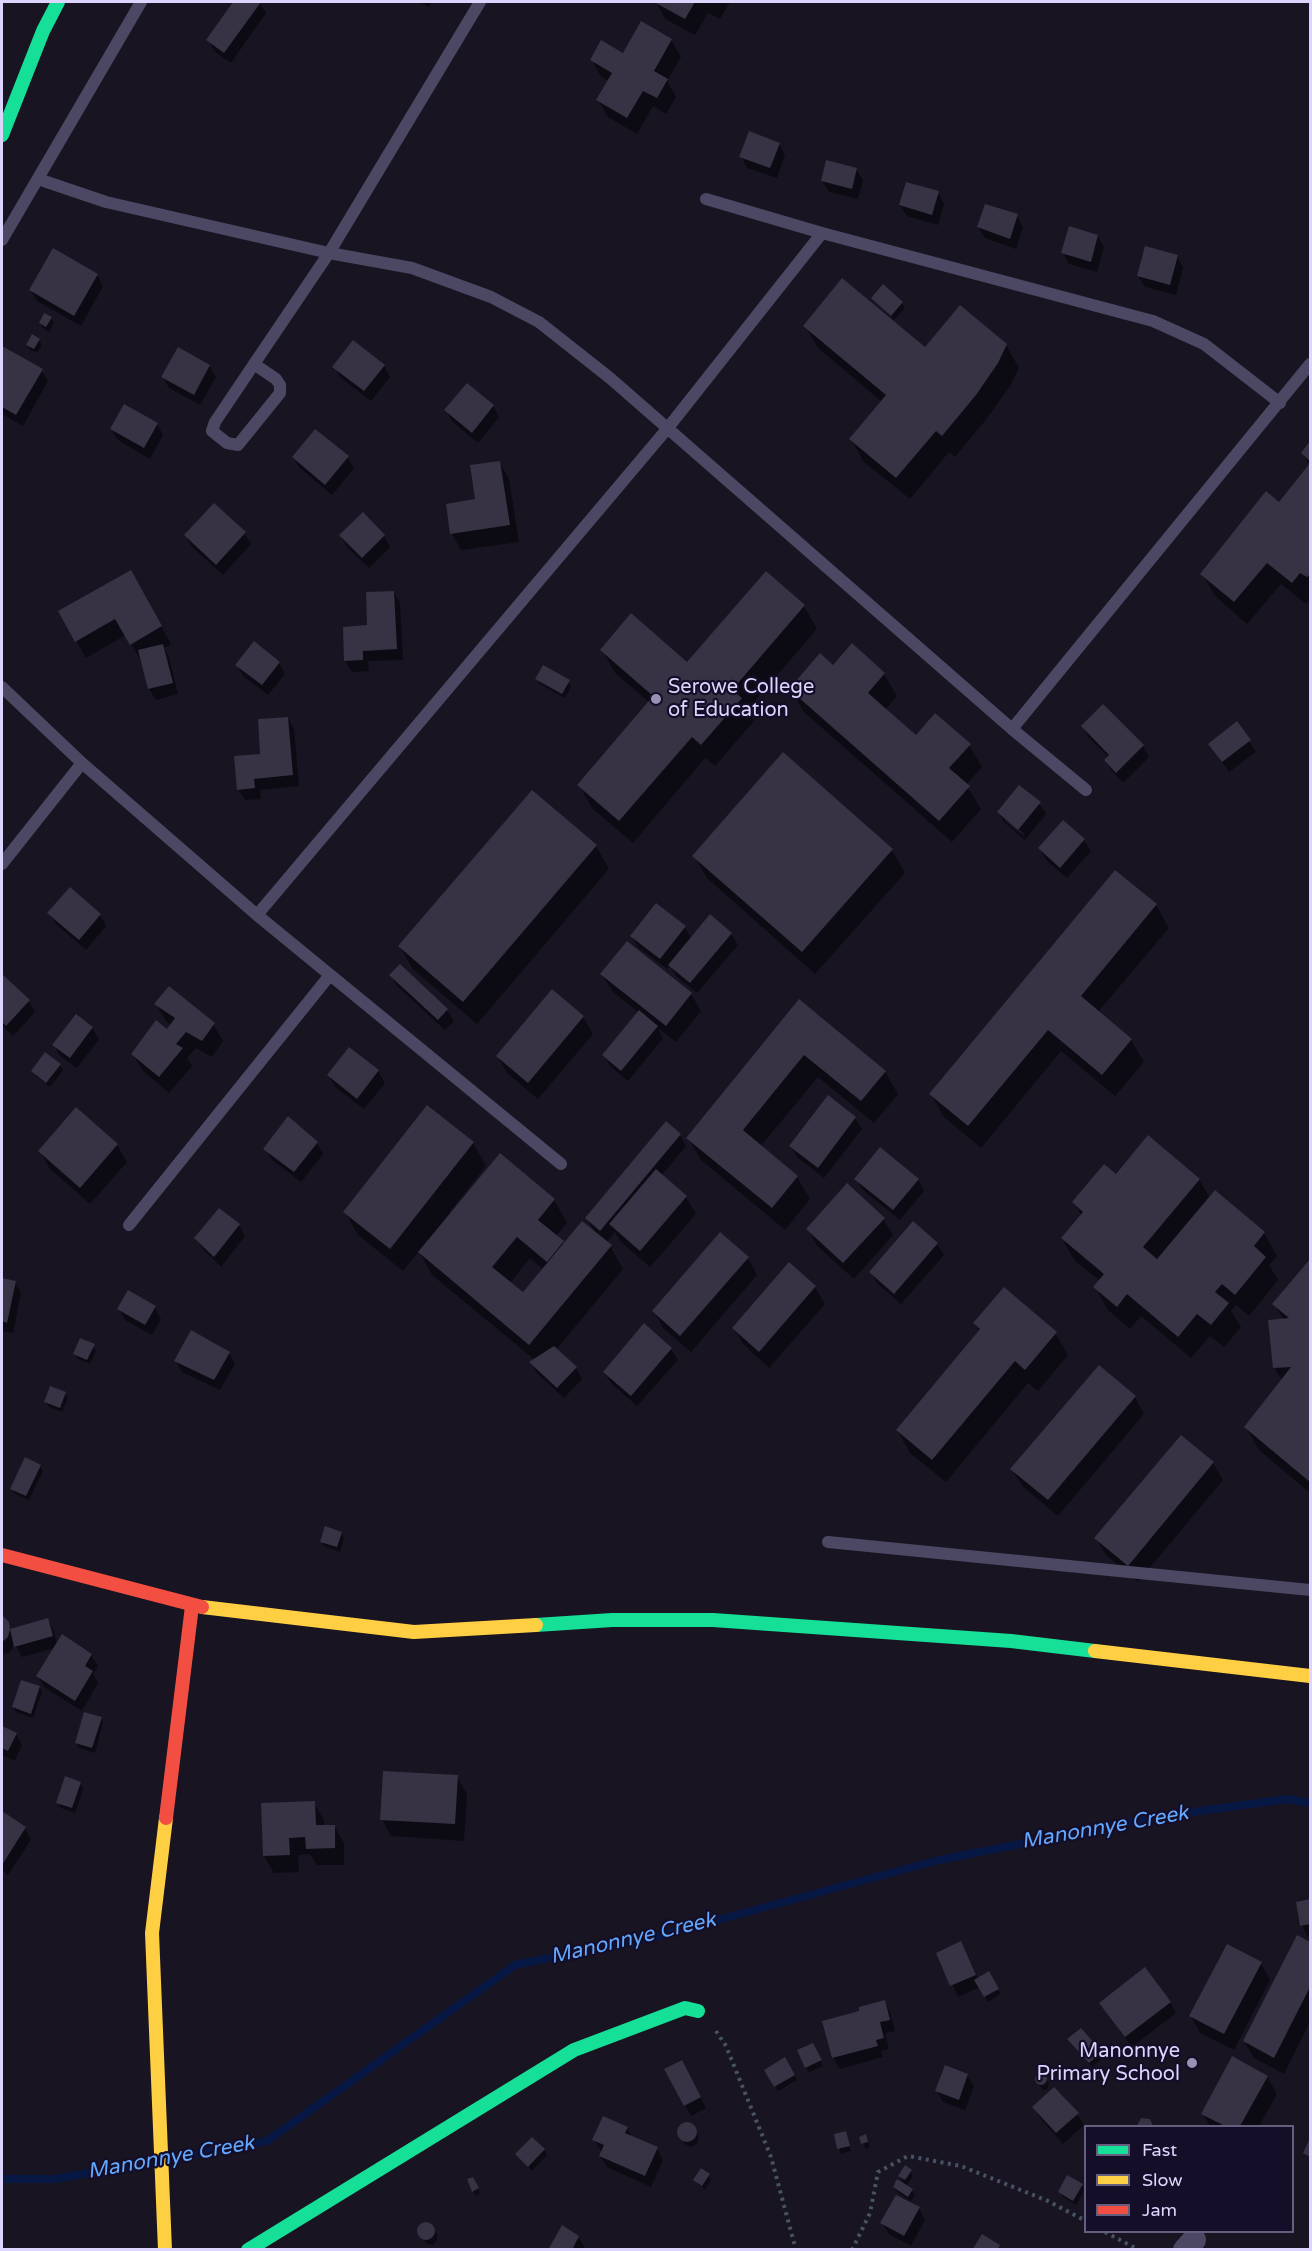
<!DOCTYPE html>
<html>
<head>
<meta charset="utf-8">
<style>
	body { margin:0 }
	#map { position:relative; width:1312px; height:2251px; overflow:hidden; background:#181422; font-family:"Varela Round",sans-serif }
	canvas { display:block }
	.frame { position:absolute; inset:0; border:3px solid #ded5ff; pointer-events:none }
	.legend { position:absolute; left:1084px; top:2125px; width:210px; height:108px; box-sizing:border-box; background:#150e28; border:2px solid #655e7e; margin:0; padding:8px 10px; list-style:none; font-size:18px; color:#ded5ff }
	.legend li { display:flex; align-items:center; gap:12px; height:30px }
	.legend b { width:30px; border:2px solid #655e7e }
</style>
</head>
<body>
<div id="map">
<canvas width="1312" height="2251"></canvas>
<div class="frame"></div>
<ul class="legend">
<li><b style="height:8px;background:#16e098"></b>Fast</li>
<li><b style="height:8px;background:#ffcf43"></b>Slow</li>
<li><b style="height:8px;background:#f24e42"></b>Jam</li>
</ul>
</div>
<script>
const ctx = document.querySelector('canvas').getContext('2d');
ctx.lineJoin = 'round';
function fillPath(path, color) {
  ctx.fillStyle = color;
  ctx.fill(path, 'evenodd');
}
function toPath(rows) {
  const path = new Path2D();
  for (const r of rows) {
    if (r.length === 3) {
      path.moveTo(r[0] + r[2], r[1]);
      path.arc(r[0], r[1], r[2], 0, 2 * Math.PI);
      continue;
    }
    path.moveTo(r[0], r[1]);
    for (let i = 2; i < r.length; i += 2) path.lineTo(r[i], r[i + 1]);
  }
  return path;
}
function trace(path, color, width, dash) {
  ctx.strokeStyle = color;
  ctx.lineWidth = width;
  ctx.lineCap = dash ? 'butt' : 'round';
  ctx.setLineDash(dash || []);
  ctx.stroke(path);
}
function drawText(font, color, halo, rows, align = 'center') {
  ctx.font = font + ' "Varela Round",sans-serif';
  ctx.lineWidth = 4.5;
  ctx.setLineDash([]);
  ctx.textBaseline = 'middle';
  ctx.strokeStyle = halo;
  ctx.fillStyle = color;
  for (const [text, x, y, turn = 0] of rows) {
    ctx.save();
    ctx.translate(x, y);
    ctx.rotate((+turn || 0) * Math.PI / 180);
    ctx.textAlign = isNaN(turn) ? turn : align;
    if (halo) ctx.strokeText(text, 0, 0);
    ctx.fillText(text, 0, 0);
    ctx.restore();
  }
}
const shadow = toPath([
	[235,2,259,2,266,13,231,63,214,51,208,40],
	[419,2,432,2,429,7],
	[656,2,730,2,720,19,708,13,695,35,665,19],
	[671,40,681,57,667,81,676,97,666,114,653,106,637,134,608,117,598,100,609,81,601,77,592,60,623,55],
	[779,144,785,155,777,178,747,168,741,156],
	[856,169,863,180,858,199,829,192,822,181],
	[938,193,944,204,938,225,907,216,900,205],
	[1017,216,1023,227,1016,249,985,238,978,227],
	[1097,236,1104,247,1097,272,1069,264,1063,253],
	[1177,256,1183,268,1176,295,1145,287,1138,276],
	[97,275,103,286,81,326,37,301,30,290],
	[873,298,902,303,905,308,894,320],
	[51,318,54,323,49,332,43,328,40,323],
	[805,326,925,349,1006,345,1019,368,1010,386,988,417,955,457,949,452,910,499,864,462,851,439,882,402,818,348],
	[39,340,42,345,37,353,30,350,27,345],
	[2,348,41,370,48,381,23,426,2,414],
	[209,366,216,377,200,405,169,388,163,377],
	[384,366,390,377,371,401,341,378,334,367],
	[493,406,499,417,478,443,453,422,446,411],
	[157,424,163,435,150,459,118,440,111,429],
	[1310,443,1310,598,1306,604,1281,584,1247,624,1215,596,1202,574,1280,504,1310,466,1303,453],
	[293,457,347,457,354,468,332,495,300,468],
	[500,463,509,479,519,542,461,550,452,534,477,500],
	[244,533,251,544,223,575,192,547,186,536],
	[341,536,384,536,390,547,369,568,347,547],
	[131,572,171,644,164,648,169,657,178,694,156,700,149,689,142,660,141,661,126,635,86,658,60,612],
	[766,573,804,606,817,629,747,710,754,721,715,766,705,758,633,843,592,808,579,785,650,703,615,673,602,650,687,664],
	[394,592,400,603,403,660,368,661,369,671,352,672,345,661],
	[279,663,285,674,268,695,243,676,237,665],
	[833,667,884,674,897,696,885,710,916,737,969,745,982,767,966,785,981,809,952,842,804,712,791,689],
	[537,679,568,682,571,687,565,698,540,684],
	[1103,706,1143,746,1149,757,1123,783,1112,771,1105,760,1109,757,1089,738,1083,727],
	[288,718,294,729,299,786,260,790,261,799,245,800,238,789],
	[1249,741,1256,752,1229,772,1210,745],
	[532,792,596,846,609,869,477,1024,413,969,400,947],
	[1039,803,1046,814,1025,840,1005,823,998,812],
	[1005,817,1025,834,1023,836,1005,821],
	[1063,822,1084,840,1091,851,1067,878,1046,860,1040,849],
	[892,850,905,873,815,974,707,878,694,856],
	[1156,905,1169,928,1098,1012,1131,1040,1144,1062,1115,1096,1061,1051,981,1148,944,1117,931,1095],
	[49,913,100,915,106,926,86,950,56,924],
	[685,927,691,939,731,934,738,945,697,993,676,976,670,966,667,969,638,947,632,936],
	[391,975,447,1010,454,1021,445,1030,397,986],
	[602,975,691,994,701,1011,676,1042,658,1028,663,1038,628,1081,610,1066,604,1055,638,1012,612,991],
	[2,976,29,1001,35,1012,13,1036,2,1025],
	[799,1001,885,1072,898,1094,874,1123,818,1077,760,1147,797,1177,810,1199,785,1230,701,1160,688,1138],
	[156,1004,213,1024,223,1041,212,1057,196,1048,187,1058,192,1066,169,1093,143,1071,133,1054,167,1031,171,1025,166,1021],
	[76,1016,92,1028,99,1039,77,1068,60,1056,54,1045],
	[583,1017,593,1034,538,1099,507,1073,498,1057],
	[349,1049,378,1071,385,1083,364,1109,335,1087,329,1076],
	[60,1065,63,1070,50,1087,36,1076,33,1071],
	[828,1098,855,1118,862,1129,824,1178,797,1157,791,1146],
	[76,1110,117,1145,127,1162,90,1204,49,1168,40,1151],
	[680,1135,686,1146,661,1176,686,1197,696,1214,650,1267,621,1242,615,1232,606,1243,610,1246,623,1269,556,1350,576,1368,582,1379,564,1398,537,1373,531,1362,535,1360,432,1275,419,1251,403,1271,358,1235,345,1212,473,1143,486,1166,449,1213,451,1214,500,1155,554,1200,567,1223,556,1236,564,1245,595,1233,587,1218],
	[530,1258,544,1270,523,1294,510,1283],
	[317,1143,323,1154,301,1182,272,1160,265,1149],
	[1116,1176,1199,1179,1210,1198,1264,1233,1277,1256,1269,1265,1278,1280,1249,1316,1236,1305,1231,1311,1241,1327,1224,1347,1210,1336,1191,1358,1141,1316,1130,1329,1108,1310,1095,1287,1100,1281,1075,1261,1062,1239,1082,1216,1074,1202],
	[856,1179,918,1179,924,1191,900,1220,863,1190],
	[219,1210,239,1225,245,1236,221,1267,203,1249,196,1238],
	[883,1219,893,1235,854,1279,817,1246,808,1229],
	[937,1244,944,1255,901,1304,877,1283,871,1272],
	[748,1258,757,1275,691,1352,663,1328,654,1311],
	[1310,1261,1310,1493,1259,1450,1246,1427,1282,1381,1274,1367,1284,1320,1274,1304],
	[2,1279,15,1282,21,1293,13,1333,2,1331],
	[815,1287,825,1304,769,1368,744,1345,734,1329],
	[155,1308,161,1319,152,1335,125,1320,119,1309],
	[975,1324,1055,1333,1068,1355,1038,1391,1028,1383,946,1482,910,1453,897,1430,980,1332],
	[644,1326,671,1349,678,1360,637,1406,611,1383,604,1372],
	[93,1346,96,1351,90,1364,78,1359,75,1354],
	[229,1353,235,1364,220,1390,182,1372,176,1361],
	[65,1393,68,1398,62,1412,49,1407,46,1402],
	[1135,1397,1144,1414,1058,1516,1022,1486,1012,1469],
	[1181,1437,1213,1463,1223,1480,1138,1582,1106,1555,1096,1538],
	[40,1466,43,1471,29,1500,15,1494,12,1489],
	[341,1533,344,1538,340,1552,324,1546,321,1541],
	[2,1618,4,1619,11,1630,47,1620,54,1631,57,1644,91,1655,98,1666,93,1674,98,1683,82,1711,44,1687,38,1676,55,1648,22,1657,15,1644,10,1652,2,1655],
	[39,1687,42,1692,33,1718,16,1712,13,1707],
	[101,1718,103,1723,95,1753,79,1748,76,1743],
	[2,1728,16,1734,22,1745,15,1761,2,1755],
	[457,1777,467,1794,464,1841,391,1836,382,1819],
	[80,1784,83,1789,75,1813,61,1808,58,1803],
	[314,1803,324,1820,324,1827,334,1826,344,1843,344,1865,317,1865,310,1854,298,1855,299,1872,274,1873,264,1856],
	[2,1813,25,1828,31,1840,8,1875,2,1870],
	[1310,1901,1310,1936,1308,1937,1302,1925],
	[1298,1937,1310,1944,1310,2022,1284,2074,1254,2058,1244,2041],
	[938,1953,967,1954,978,1979,989,1973,1001,1994,988,2002,980,1987,958,1997],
	[1261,1963,1270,1980,1234,2050,1200,2033,1191,2016],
	[884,2001,890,2012,895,2031,885,2033,889,2049,881,2051,883,2057,840,2069,833,2058,824,2022,861,2012],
	[1170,2002,1176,2013,1132,2047,1101,2004],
	[1072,2044,1100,2053,1103,2058,1092,2067],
	[816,2050,823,2066,809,2072,806,2067],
	[785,2059,797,2080,778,2091,766,2071],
	[666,2070,688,2073,706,2108,691,2116],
	[967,2075,974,2086,965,2110,943,2102,937,2091],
	[1039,2075,1043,2075,1049,2083,1047,2090,1043,2090,1037,2082,1036,2078],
	[1267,2077,1277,2094,1259,2126,1210,2126,1203,2114],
	[1034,2107,1077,2114,1084,2125,1063,2144,1040,2118],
	[687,2123,693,2125,699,2138,697,2144,691,2147,685,2144,678,2132,681,2126],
	[627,2128,632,2138,657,2149,663,2160,651,2187,607,2167,600,2156,602,2152,594,2140],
	[846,2133,851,2151,841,2154,836,2135],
	[865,2136,870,2147,866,2149,861,2138],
	[544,2150,547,2155,532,2171,517,2154],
	[910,2171,913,2176,907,2185,915,2195,911,2201,897,2192,894,2187,905,2186,900,2176],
	[708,2175,711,2180,705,2190,695,2180],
	[476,2183,480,2194,476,2196,473,2191],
	[1082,2185,1084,2190,1076,2205,1063,2197,1060,2192],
	[919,2208,925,2220,911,2246,889,2234,882,2223],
	[423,2224,429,2224,437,2234,437,2240,434,2244,428,2245,420,2235,419,2229],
	[578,2237,585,2248,584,2250,549,2250]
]);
const stream = toPath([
	[169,2159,267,2141,515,1965,662,1935,939,1860,1163,1816,1287,1799,1310,1803],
	[2,2179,55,2179,154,2161]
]);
const building = toPath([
	[233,2,261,2,224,53,206,40],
	[654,2,695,2,685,19],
	[641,21,672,39,654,71,668,79,657,98,643,91,627,118,596,100,612,73,590,60,601,40,623,53],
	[749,131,780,143,770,168,739,157],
	[826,160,857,168,852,189,821,181],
	[906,182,939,191,932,215,899,205],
	[985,204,1018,214,1010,239,977,227],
	[1069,226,1098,235,1091,262,1061,253],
	[1145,246,1178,255,1170,285,1137,276],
	[53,248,98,274,74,316,29,290],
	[842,278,925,347,960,305,1007,344,998,363,976,395,942,436,936,431,896,478,849,439,886,395,803,326],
	[883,284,903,302,891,316,871,298],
	[44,313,52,317,46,327,39,323],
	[32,334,40,339,34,349,26,345],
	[353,340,385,365,364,391,332,367],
	[2,346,43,369,16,415,2,407],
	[178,347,210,365,194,395,161,377],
	[467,383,494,405,472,433,444,410],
	[124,404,158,423,144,448,110,429],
	[315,429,349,456,325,485,292,457],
	[1310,441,1310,461,1301,453],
	[500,461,510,525,450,534,446,504,475,499,470,465],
	[1310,463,1310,575,1307,577,1300,573,1292,583,1267,563,1234,602,1200,574,1266,491,1279,502],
	[214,503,246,532,216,565,184,535],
	[363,512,385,535,362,558,339,535],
	[131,570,162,626,130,645,115,619,75,642,58,611],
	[766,571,805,605,732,690,742,698,701,745,692,737,619,821,577,785,653,696,600,650,631,613,687,662],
	[394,591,397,649,363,651,363,660,344,661,343,627,367,625,366,592],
	[254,641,280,662,262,685,235,665],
	[852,643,885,673,868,693,916,735,935,713,971,744,949,768,970,786,939,821,789,689,820,653,833,665],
	[163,644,173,683,148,689,138,650],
	[543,665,570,680,562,694,535,679],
	[1103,704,1144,745,1116,773,1104,760,1109,755,1081,726],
	[288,717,293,775,254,779,255,788,237,790,234,756,260,754,258,719],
	[1237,721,1251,740,1222,762,1208,744],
	[783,752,893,849,802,952,692,856],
	[1019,785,1041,802,1018,830,997,812],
	[532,790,597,845,463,1002,398,946],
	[1063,820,1085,839,1060,868,1038,848],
	[1115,870,1157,904,1081,996,1132,1039,1102,1075,1048,1030,968,1126,929,1094],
	[70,887,101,914,79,940,47,913],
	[656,903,686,926,660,959,630,936],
	[710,914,732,933,690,983,668,965],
	[627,941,692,993,666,1026,600,974],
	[400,964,448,1009,438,1020,389,975],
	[2,974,30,1000,6,1026,2,1022],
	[169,986,215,1023,202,1041,186,1032,176,1044,183,1048,159,1077,131,1054,156,1020,167,1029,175,1018,154,1004],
	[552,989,584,1016,528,1083,496,1056],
	[799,999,886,1071,861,1101,804,1055,743,1130,798,1176,772,1208,686,1138],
	[639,1010,658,1026,621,1071,602,1055],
	[76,1014,93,1027,70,1058,52,1045],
	[349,1047,379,1070,357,1099,327,1075],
	[45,1052,61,1064,46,1083,31,1071],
	[828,1095,856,1117,818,1168,789,1146],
	[427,1105,474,1142,390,1249,343,1212],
	[76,1107,118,1144,80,1188,38,1151],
	[288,1116,318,1142,294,1172,263,1149],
	[666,1121,681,1134,600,1231,585,1218],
	[1148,1135,1200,1179,1143,1247,1157,1259,1215,1190,1265,1232,1254,1246,1266,1257,1235,1295,1222,1284,1215,1292,1229,1303,1211,1325,1197,1314,1178,1337,1127,1294,1117,1307,1093,1287,1104,1274,1061,1238,1083,1212,1072,1202,1104,1164,1116,1174],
	[880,1147,919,1179,893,1210,854,1179],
	[500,1153,555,1199,538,1220,564,1241,547,1262,517,1237,492,1267,523,1292,582,1221,612,1245,529,1345,418,1252],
	[656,1169,687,1196,640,1251,609,1224],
	[847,1183,885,1218,843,1263,806,1229],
	[219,1208,240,1224,214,1257,194,1238],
	[913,1221,938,1243,894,1294,869,1272],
	[720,1232,749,1257,680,1336,652,1311],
	[1310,1259,1310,1482,1244,1427,1291,1367,1273,1368,1268,1320,1289,1318,1272,1304],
	[789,1262,816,1286,759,1352,732,1328],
	[2,1278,16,1281,7,1323,2,1321],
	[1004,1287,1057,1332,1025,1370,1015,1361,932,1460,896,1430,980,1329,973,1323],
	[128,1290,156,1306,145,1325,117,1309],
	[644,1323,672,1348,631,1396,603,1372],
	[191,1330,230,1352,214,1380,174,1361],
	[80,1338,95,1344,87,1360,73,1354],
	[554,1346,577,1367,557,1388,529,1362],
	[1099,1365,1136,1396,1048,1500,1010,1469],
	[50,1386,66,1392,60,1408,44,1402],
	[1181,1435,1214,1462,1128,1566,1094,1538],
	[25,1457,41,1465,26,1496,10,1489],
	[325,1526,342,1532,337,1547,320,1542],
	[2,1615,9,1622,10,1629,48,1618,53,1636,14,1647,10,1629,8,1637,2,1642],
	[62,1634,92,1654,85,1666,93,1671,75,1701,36,1676],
	[21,1680,40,1686,31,1714,12,1707],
	[84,1712,102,1717,92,1748,75,1743],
	[2,1726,17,1733,8,1751,2,1748],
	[383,1771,458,1775,455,1824,380,1820],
	[65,1776,81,1782,72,1808,56,1803],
	[315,1801,316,1825,335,1825,335,1848,306,1849,305,1837,289,1838,290,1855,263,1856,261,1803],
	[2,1811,26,1827,2,1865],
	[1310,1899,1310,1924,1300,1926,1296,1902],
	[1297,1935,1310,1942,1310,1987,1274,2058,1243,2041],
	[961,1941,976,1975,950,1986,936,1953],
	[1227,1944,1262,1962,1224,2034,1189,2016],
	[1145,1967,1171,2002,1125,2037,1099,2003],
	[989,1971,999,1989,984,1997,974,1980],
	[885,2000,890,2020,880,2022,884,2038,876,2040,878,2046,832,2058,822,2021,859,2011,859,2007],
	[1081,2028,1102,2052,1089,2063,1067,2039],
	[813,2043,822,2060,805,2068,797,2050],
	[1232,2056,1268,2076,1240,2126,1225,2126,1201,2114],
	[785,2057,795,2075,774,2087,764,2070],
	[682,2060,701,2097,684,2106,664,2069],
	[945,2065,968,2074,959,2100,935,2091],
	[1041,2079,6],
	[1054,2087,1079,2113,1056,2133,1032,2107],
	[603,2116,628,2127,625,2133,658,2147,645,2176,599,2156,604,2145,592,2140],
	[1141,2118,1150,2119,1153,2126,1137,2126],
	[687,2132,10],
	[846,2131,850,2146,837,2149,834,2134],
	[866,2134,868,2142,861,2144,859,2137],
	[532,2137,545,2149,528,2167,515,2154],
	[1310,2138,1310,2157,1303,2153],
	[905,2165,912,2170,905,2180,898,2176],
	[701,2168,710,2174,702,2186,693,2180],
	[1067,2175,1083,2184,1073,2201,1058,2192],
	[473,2177,479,2188,472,2192,467,2179],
	[897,2179,913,2189,908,2197,893,2187],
	[896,2195,920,2207,904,2236,880,2223],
	[426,2231,9],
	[562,2225,579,2236,572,2250,548,2250],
	[982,2234,1000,2245,997,2250,972,2250]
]);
const path = toPath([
	[716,2031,726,2046,771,2157,796,2250],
	[1105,2232,1139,2250],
	[852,2250,870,2213,878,2172,908,2156,961,2166,1048,2201,1086,2221]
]);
const lane = toPath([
	[38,179,106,202,329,253,412,268,491,297,539,322,610,378,1012,729,1086,790],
	[706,199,822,233],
	[2,240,141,2],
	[254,364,276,379,280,385,280,393,238,445,227,443,212,431,215,422,254,364,329,253,480,2],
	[2,687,82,763,257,915,561,1164],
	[1012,729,1310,364],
	[2,864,82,763],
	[257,915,667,429,822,233,1153,321,1204,344,1280,403],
	[129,1225,330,975],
	[828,1542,1310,1590]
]);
const street = toPath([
	[1185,2250,1194,2240]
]);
const fast = toPath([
	[2,135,43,31,58,2],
	[536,1625,612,1620,713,1620,1011,1641,1095,1651],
	[248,2250,574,2050,685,2008,698,2011]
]);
const slow = toPath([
	[202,1607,414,1632,536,1625],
	[1095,1651,1310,1676],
	[165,2250,152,1933,166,1818]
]);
const jam = toPath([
	[2,1555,202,1607],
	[166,1818,192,1606]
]);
const markers = [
	[656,699,6,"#9991b2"],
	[1192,2063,6,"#9991b2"]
];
const poiNames = [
	["Serowe College",668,688],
	["of Education",668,711],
	["Manonnye",1180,2052,"right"],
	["Primary School",1180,2075,"right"]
];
const waterNames = [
	["Manonnye Creek",1105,1828,-10],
	["Manonnye Creek",633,1939,-13],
	["Manonnye Creek",171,2158,-10]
];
fillPath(shadow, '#0007');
trace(stream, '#081845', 8);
fillPath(building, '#373244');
trace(path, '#475364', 4, [3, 4.5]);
trace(lane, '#4c4863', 12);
trace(street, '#4c4863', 24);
trace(fast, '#16e098', 14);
trace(slow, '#ffcf43', 14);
trace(jam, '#f24e42', 14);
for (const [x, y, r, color] of markers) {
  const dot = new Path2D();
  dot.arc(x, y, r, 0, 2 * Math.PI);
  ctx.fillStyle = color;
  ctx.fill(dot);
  trace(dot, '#150e28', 2);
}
drawText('20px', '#ded5ff', '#150e28', poiNames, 'left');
drawText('italic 21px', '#63a8ff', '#150e28', waterNames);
</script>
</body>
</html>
